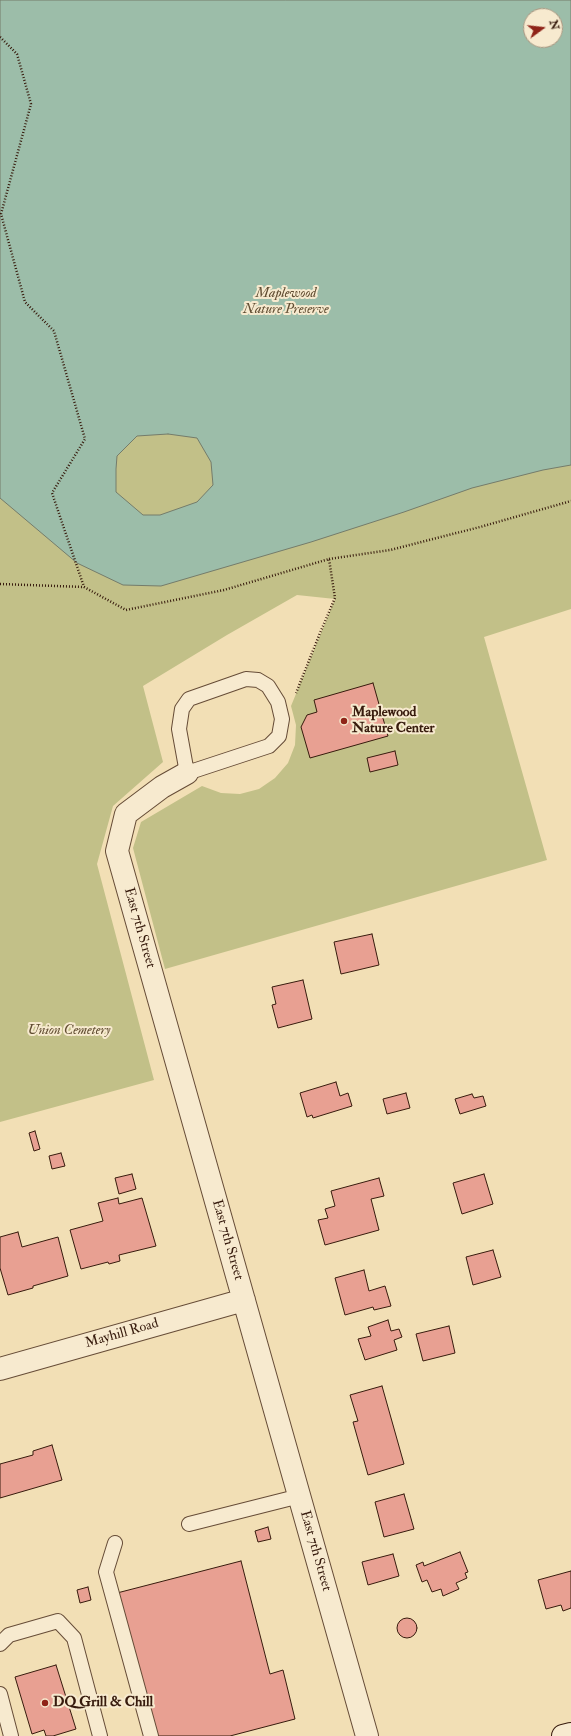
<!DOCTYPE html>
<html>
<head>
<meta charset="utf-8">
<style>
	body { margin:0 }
	#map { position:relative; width:571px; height:1736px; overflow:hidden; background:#f2dfb5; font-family:"IM FELL Double Pica",serif }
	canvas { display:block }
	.north { position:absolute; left:523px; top:8px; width:40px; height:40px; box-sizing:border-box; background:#f7eacf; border:1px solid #aa9781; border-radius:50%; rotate:75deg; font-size:11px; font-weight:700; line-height:16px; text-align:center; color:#371b0d }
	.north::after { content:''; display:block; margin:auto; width:14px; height:18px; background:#8f2418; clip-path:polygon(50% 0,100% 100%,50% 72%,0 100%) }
</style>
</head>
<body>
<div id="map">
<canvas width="571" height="1736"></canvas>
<div class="north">N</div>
</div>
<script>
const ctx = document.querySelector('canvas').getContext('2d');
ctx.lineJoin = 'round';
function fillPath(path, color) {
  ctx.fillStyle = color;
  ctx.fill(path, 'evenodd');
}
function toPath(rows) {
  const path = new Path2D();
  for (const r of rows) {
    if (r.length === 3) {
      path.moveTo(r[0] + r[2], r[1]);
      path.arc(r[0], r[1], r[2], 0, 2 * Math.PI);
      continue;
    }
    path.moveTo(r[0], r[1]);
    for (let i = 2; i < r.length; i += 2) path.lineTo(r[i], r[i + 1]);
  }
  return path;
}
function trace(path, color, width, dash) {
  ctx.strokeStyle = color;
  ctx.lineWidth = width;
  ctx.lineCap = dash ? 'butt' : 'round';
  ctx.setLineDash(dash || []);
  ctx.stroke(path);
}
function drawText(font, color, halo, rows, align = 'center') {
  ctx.font = font + ' "IM FELL Double Pica",serif';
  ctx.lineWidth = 4;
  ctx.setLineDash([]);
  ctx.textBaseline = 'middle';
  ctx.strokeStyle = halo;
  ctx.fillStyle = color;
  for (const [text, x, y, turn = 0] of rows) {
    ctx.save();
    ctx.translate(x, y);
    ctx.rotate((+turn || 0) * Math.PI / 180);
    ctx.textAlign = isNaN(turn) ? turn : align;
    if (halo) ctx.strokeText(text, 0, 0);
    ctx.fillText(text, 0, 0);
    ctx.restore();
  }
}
const green = toPath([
	[0,0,571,0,571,609,484,637,547,860,165,969,133,848,141,822,202,786,221,793,240,794,259,789,275,778,288,763,295,745,296,725,291,706,335,599,297,595,227,635,143,686,163,762,113,806,97,864,154,1080,0,1122],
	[531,16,555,16,555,40,531,40]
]);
const water = toPath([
	[0,0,571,0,571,465,543,470,472,488,404,512,311,542,161,586,123,585,77,563,0,498,0,0],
	[531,16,555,16,555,40,531,40,531,16],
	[168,434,197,438,211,462,213,485,197,502,160,515,143,515,116,492,116,469,117,456,137,436,168,434]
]);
const building = toPath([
	[373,683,388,736,310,758,301,727,307,715,317,712,314,700,373,683],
	[395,751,398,765,370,772,367,758,395,751],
	[372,934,379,965,341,974,334,942,372,934],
	[303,980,312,1019,278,1028,272,1005,276,1004,272,987,303,980],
	[336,1082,340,1096,348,1093,352,1106,313,1118,312,1115,307,1117,300,1093,336,1082],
	[406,1093,410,1108,387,1114,383,1099,406,1093],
	[472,1094,474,1098,483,1096,486,1106,460,1114,455,1099,472,1094],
	[35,1131,40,1149,34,1151,29,1133,35,1131],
	[61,1153,65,1166,52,1169,49,1156,61,1153],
	[132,1174,136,1189,119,1194,115,1178,132,1174],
	[484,1174,493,1204,462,1214,453,1183,484,1174],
	[379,1178,384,1196,371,1199,379,1230,325,1245,318,1220,328,1218,325,1209,335,1206,331,1191,379,1178],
	[118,1198,119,1204,142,1198,156,1246,119,1255,120,1261,109,1264,108,1262,81,1269,70,1230,103,1221,98,1203,118,1198],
	[18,1232,22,1247,58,1237,68,1276,33,1286,33,1288,8,1295,0,1268,0,1237,18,1232],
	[493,1250,501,1277,473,1285,466,1257,493,1250],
	[364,1270,369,1291,385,1286,391,1306,374,1310,373,1307,345,1315,335,1278,364,1270],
	[388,1320,391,1331,399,1329,402,1337,394,1340,397,1350,365,1360,358,1339,371,1336,368,1327,388,1320],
	[449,1326,455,1353,423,1361,416,1334,449,1326],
	[382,1386,404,1464,368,1475,353,1422,358,1421,350,1395,382,1386],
	[52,1445,62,1480,0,1498,0,1464,33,1455,33,1451,52,1445],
	[404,1494,414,1529,384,1537,375,1502,404,1494],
	[268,1527,271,1539,258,1542,255,1531,268,1527],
	[460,1552,468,1572,465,1573,467,1578,456,1583,459,1589,443,1596,441,1589,432,1592,427,1580,422,1582,416,1565,423,1562,424,1566,460,1552],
	[393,1554,399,1576,368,1585,362,1562,393,1554],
	[241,1561,270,1674,283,1670,295,1719,230,1736,154,1736,117,1593,241,1561],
	[571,1571,571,1608,563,1611,561,1605,546,1609,538,1580,571,1571],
	[88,1587,91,1600,80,1603,77,1590,88,1587],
	[407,1628,10],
	[56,1665,76,1729,53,1736,46,1736,44,1730,32,1734,15,1677,56,1665]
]);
const path = toPath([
	[0,37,17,54,31,104,1,214,25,302,54,331,85,439,52,493,84,587],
	[329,559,390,550,480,527,571,501],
	[0,584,84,587,126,610,224,590,329,559,335,598,320,633,296,693]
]);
const lane = toPath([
	[246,679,258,680,268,686,278,702,282,719,279,736,269,746,187,773,179,729,182,709,189,699,246,679],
	[189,1524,300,1496],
	[115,1543,106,1572,151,1736],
	[0,1644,9,1635,58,1621,74,1638,100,1736],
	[0,1694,11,1736]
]);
const street = toPath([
	[187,773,162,787,126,814,117,851,367,1736],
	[0,1369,244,1300]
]);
const secondary = toPath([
	[563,1736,571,1734]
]);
const markers = [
	[344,721,4,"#8f2418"],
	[45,1703,4,"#8f2418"]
];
const parkNames = [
	["Maplewood",286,294],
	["Nature Preserve",286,310],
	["Union Cemetery",69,1031]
];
const poiNames = [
	["Maplewood",352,713],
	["Nature Center",352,729],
	["DQ Grill & Chill",53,1703]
];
const streetNames = [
	["East 7th Street",139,928,74],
	["East 7th Street",227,1240,74],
	["Mayhill Road",122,1334,-16],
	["East 7th Street",315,1551,74]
];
fillPath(green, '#c2c088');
fillPath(water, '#9cbda9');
trace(water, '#747c6b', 1);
fillPath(building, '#e8a092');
trace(building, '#371b0d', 1);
trace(lane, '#664c37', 16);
trace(street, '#664c37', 24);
trace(secondary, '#371b0d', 24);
trace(path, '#371b0d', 2.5, [1, 2]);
trace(lane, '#f7eacf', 14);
trace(street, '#f7eacf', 22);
trace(secondary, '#f7eacf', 22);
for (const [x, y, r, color] of markers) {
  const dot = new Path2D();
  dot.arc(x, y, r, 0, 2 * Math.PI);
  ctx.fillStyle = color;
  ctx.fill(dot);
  trace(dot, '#f7eacf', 1.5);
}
drawText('italic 14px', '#614d32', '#f7eacf', parkNames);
drawText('bold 14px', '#371b0d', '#f7eacf', poiNames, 'left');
drawText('14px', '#371b0d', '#f7eacf', streetNames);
</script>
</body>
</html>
